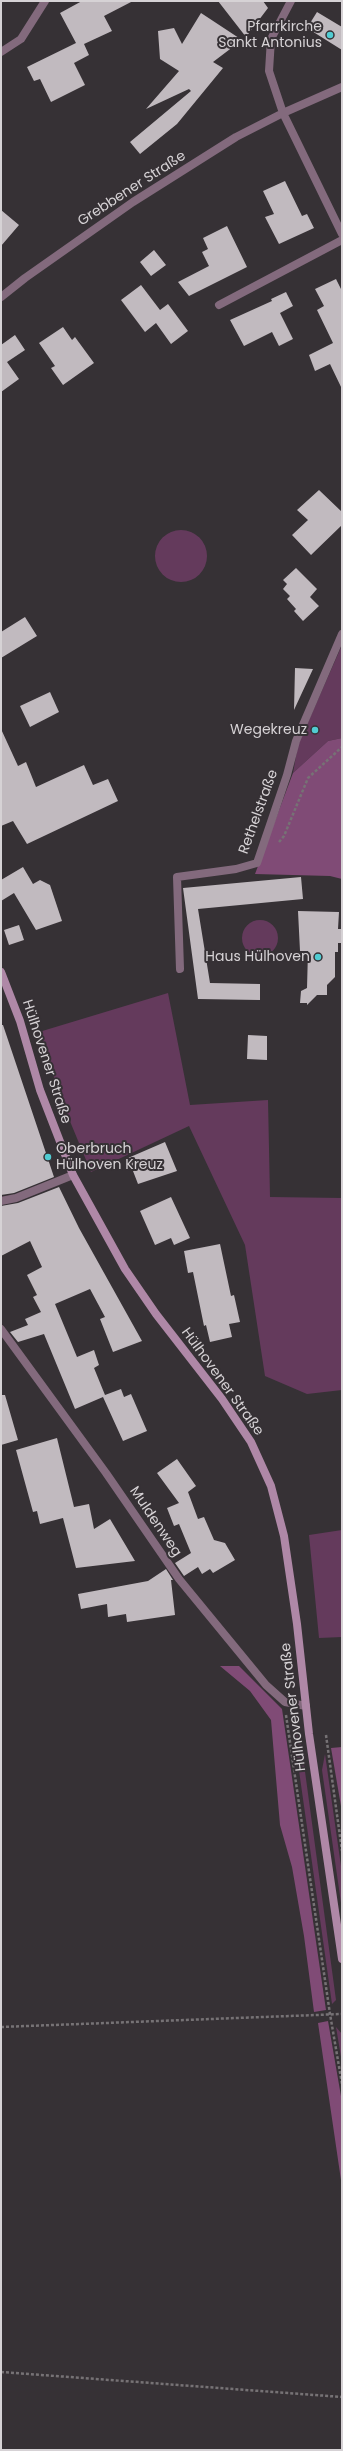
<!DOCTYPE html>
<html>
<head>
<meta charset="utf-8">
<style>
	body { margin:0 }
	#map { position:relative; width:343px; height:2451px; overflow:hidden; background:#363135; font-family:Poppins,sans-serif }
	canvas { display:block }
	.frame { position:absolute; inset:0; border:2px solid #d6d2d5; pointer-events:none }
</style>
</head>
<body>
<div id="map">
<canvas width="343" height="2451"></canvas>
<div class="frame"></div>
</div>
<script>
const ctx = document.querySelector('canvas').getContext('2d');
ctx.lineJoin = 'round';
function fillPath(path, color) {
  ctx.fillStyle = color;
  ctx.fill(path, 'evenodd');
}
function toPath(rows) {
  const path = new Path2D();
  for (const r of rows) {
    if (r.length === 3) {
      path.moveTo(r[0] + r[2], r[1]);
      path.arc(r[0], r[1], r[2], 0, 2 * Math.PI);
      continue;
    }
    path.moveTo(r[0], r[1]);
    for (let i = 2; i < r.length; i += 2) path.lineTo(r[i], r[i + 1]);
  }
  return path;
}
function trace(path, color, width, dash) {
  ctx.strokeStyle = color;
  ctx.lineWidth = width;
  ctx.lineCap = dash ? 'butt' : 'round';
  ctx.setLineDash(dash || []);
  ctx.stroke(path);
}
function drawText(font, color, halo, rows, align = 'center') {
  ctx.font = font + ' Poppins,sans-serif';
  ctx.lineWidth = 4;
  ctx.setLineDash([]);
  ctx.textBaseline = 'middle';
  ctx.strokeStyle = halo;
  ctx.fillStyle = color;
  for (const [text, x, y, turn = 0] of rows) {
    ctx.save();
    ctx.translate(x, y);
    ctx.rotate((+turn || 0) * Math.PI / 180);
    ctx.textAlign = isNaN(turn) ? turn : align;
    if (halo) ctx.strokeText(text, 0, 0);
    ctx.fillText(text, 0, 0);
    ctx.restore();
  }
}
const green = toPath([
	[181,556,26],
	[342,645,342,738,328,741,293,773,298,745],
	[260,938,18],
	[168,993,190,1105,268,1100,270,1197,342,1198,342,1390,307,1394,265,1376,245,1245,189,1126,91,1172,62,1102,39,1032],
	[342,1530,342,1637,319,1638,309,1535],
	[291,1714,298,1720,336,2000,332,2004],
	[325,1754,342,1873,342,1910,322,1770],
	[336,2027,342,2034,342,2063]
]);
const forest = toPath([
	[342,738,342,879,330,876,255,874,293,773,328,741],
	[220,1666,239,1666,282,1709,326,2010,314,2012,304,1936,292,1867,280,1825,271,1720,250,1691],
	[342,1747,342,1812,331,1748],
	[328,2021,342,2102,342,2187,318,2023]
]);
const building = toPath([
	[82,1,133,1,104,16,112,31,84,44,89,55,74,63,85,85,51,102,40,79,34,81,27,67,76,43,60,13],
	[218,1,263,1,268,8,246,37],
	[317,12,342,27,342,50,307,28],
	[201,13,242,40,213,62,223,68,177,124,140,154,130,142,191,91,189,89,146,109,179,71,160,59,158,31,174,28,182,44],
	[285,181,302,216,307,214,314,228,279,244,265,217,274,214,263,191],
	[1,210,19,225,1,246],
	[227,226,247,267,189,296,178,282,209,266,202,252,208,249,203,238],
	[154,250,166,265,151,276,140,262],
	[336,279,342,291,342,389,330,364,315,371,309,355,333,343,317,310,324,306,315,289],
	[141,285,160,310,168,304,188,331,171,344,156,323,145,332,121,300],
	[286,292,293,306,280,313,293,339,279,346,272,332,244,346,230,320,272,301,271,299],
	[63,327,72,340,75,337,94,363,63,385,51,368,55,366,39,343],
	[15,335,25,350,7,362,19,379,1,392,1,345],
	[319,490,342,512,342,525,311,555,292,535,308,520,297,510],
	[296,568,317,589,310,597,319,606,303,621,294,611,296,609,287,599,290,596,283,589,287,584,283,580],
	[25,617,37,636,1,658,1,632],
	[295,668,313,669,294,710],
	[50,692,59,712,30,727,20,706],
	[1,729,18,766,26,762,36,787,84,765,93,785,108,779,118,801,27,844,13,821,1,826],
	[23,867,33,884,40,880,50,885,62,921,36,930,14,893,1,901,1,880],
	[301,877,303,899,198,909,210,983,260,984,260,1000,198,999,183,888],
	[298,911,339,912,338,929,341,929,341,943,338,943,338,952,335,952,335,977,327,985,327,995,317,995,307,1005,307,1003,300,1003,301,991,307,988,308,951,300,951],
	[19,925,24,940,9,945,4,930],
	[1,1025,3,1025,54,1177,14,1193,1,1195],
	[248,1035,267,1036,267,1060,247,1059],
	[165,1142,177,1171,138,1184,128,1158],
	[59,1187,79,1228,142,1341,113,1352,100,1319,105,1317,90,1289,55,1304,77,1357,94,1350,99,1365,94,1368,105,1395,121,1389,124,1397,131,1394,147,1431,123,1441,103,1397,75,1409,44,1334,18,1342,10,1332,28,1325,25,1319,41,1312,33,1297,37,1295,27,1275,42,1267,30,1241,1,1256,1,1206,18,1203],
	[171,1197,190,1238,174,1245,171,1238,155,1245,140,1211],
	[220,1244,231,1296,234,1295,240,1322,229,1324,232,1337,210,1342,206,1325,204,1326,193,1272,188,1273,184,1251],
	[1,1395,5,1395,18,1440,1,1445],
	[57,1438,74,1507,89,1504,94,1529,110,1519,135,1561,76,1568,63,1518,40,1524,37,1511,33,1512,16,1450],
	[177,1459,196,1486,188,1492,198,1519,204,1517,214,1540,225,1543,235,1560,213,1573,210,1569,202,1574,198,1567,184,1576,175,1563,191,1553,179,1524,174,1526,167,1508,179,1503,157,1473],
	[166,1569,173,1580,171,1580,175,1615,127,1622,126,1614,108,1617,107,1604,81,1609,78,1594,148,1581]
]);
const path = toPath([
	[279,842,284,836,308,778,342,747],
	[286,1715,330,2014,342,2084],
	[326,1735,342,1851],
	[1,2027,342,2014],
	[1,2372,342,2397]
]);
const service = toPath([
	[180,969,177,877,236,869,257,863,287,775,296,741,342,634]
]);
const minor = toPath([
	[291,1,271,39,269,71,283,113,342,234],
	[1,52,21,39,45,1],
	[1,297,25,278,133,202,236,137,283,113,342,87],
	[219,305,342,240],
	[1,1201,16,1198,73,1175],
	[1,1329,106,1473,179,1579,266,1685,285,1702,306,1706]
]);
const secondary = toPath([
	[1,972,20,1021,40,1090,73,1175,125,1269,156,1314,222,1399,251,1442,271,1486,284,1536,297,1624,309,1734,342,1959]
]);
const markers = [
	[330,35,4,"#51ccd2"],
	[315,730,4,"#51ccd2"],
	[318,957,4,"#51ccd2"],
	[48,1157,4,"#51ccd2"]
];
const poiNames = [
	["Pfarrkirche",322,27],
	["Sankt Antonius",322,43],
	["Wegekreuz",307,730],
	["Haus Hülhoven",310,957],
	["Oberbruch",56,1149,"left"],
	["Hülhoven Kreuz",56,1165,"left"]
];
const streetNames = [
	["Grebbener Straße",132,189,-33],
	["Rethelstraße",259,812,-70],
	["Hülhovener Straße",46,1062,72],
	["Hülhovener Straße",222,1382,54],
	["Muldenweg",155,1522,56],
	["Hülhovener Straße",294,1707,-97]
];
fillPath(green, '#643a5c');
fillPath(forest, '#804b76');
fillPath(building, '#c1babf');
trace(path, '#767275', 2.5, [3, 2]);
trace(service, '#836a7d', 8);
trace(minor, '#836a7d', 8);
trace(secondary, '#af88a7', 8);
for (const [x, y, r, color] of markers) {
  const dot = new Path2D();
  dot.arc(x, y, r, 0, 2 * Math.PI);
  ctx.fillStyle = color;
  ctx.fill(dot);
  trace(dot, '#363135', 1.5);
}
drawText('14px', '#d6d2d5', '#363135', poiNames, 'right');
drawText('14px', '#d6d2d5', '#363135', streetNames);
</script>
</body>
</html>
